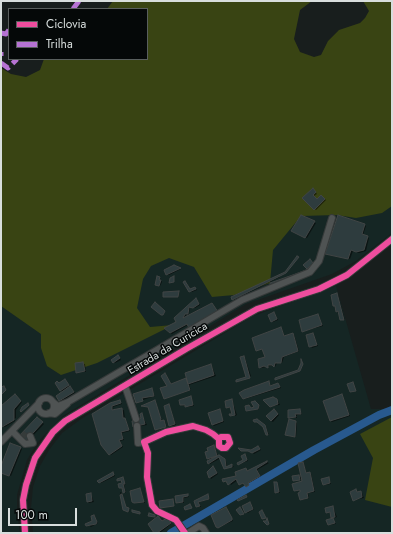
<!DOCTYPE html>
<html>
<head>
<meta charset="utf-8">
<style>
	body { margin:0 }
	#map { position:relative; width:393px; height:534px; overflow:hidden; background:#181e1d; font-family:Jost,sans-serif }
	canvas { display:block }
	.frame { position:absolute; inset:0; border:2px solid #d8dedd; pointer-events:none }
	.legend { position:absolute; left:8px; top:8px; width:140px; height:52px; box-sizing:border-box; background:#050808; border:1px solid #595e5d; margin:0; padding:5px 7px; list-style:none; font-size:12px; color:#d8dedd }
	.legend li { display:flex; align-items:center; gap:8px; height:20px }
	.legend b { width:20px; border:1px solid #595e5d }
	.scale { position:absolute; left:8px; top:508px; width:69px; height:18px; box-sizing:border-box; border:2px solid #d8dedd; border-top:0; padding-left:5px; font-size:12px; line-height:14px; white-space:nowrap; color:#d8dedd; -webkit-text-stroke:3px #050808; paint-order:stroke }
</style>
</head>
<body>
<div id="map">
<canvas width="393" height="534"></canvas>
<div class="frame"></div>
<ul class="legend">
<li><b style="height:5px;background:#ef4d9e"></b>Ciclovia</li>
<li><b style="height:5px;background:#b673d3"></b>Trilha</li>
</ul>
<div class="scale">100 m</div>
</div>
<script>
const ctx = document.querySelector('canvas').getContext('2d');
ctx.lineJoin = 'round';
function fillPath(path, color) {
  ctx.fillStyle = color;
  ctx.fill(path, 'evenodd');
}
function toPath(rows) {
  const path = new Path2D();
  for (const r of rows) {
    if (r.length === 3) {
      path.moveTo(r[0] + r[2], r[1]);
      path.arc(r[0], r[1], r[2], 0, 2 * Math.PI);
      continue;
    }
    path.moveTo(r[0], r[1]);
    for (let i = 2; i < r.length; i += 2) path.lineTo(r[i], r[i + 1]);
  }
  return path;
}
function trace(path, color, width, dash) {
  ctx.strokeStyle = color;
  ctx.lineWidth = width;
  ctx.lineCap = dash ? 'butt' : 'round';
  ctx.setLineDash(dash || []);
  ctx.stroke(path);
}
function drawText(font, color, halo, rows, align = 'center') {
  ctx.font = font + ' Jost,sans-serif';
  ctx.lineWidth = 3;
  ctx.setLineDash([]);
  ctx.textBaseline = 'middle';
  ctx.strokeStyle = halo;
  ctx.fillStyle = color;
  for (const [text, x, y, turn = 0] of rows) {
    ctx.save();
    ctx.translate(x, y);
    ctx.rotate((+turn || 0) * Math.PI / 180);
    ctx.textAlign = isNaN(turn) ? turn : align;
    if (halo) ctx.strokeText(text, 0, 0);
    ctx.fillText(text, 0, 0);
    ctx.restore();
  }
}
const built = toPath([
	[308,185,383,201,392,207,392,233,356,261,332,274,246,304,63,416,38,442,27,460,17,495,17,513,20,533,1,533,1,294,136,280,156,257,268,247],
	[336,286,371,409,392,409,392,533,33,533,31,508,33,487,40,466,49,450,62,433,81,419,253,316]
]);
const green = toPath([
	[113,1,312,1,300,10,294,39,300,52,314,57,321,55,328,41,339,30,360,23,365,18,369,11,363,1,392,1,392,206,382,213,356,218,337,215,301,216,273,250,270,283,234,295,212,297,194,267,169,258,151,266,143,279,137,308,150,327,173,325,97,363,61,375,47,366,41,348,41,334,1,306,1,68,11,74,26,77,40,70,44,59,147,59,147,9,107,9],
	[392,417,392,507,365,500,373,458,360,434]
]);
const shadow = toPath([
	[314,190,317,194,314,196,318,200,323,197,326,200,316,210,304,198],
	[301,217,316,223,307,238,292,231],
	[364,225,366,226,363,235,369,238,366,251,359,253,353,251,350,259,328,254],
	[174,266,181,269,169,275,167,274],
	[278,276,280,277,234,300,233,299],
	[160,278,162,282,160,286,157,285],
	[184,283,191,290,195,288,197,290,192,292],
	[178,292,179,297,164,297],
	[337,294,338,295,345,320,341,320,337,311],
	[196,299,200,305,195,308,190,307,189,314,186,315,185,319,212,304,218,313,188,325,172,334,170,333,177,323,175,318],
	[274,313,278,320,273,322,271,321],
	[318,315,323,326,303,331],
	[281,328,285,337,294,335,299,351,284,357,282,363,277,363,275,367,274,365,262,368,260,367,266,357,263,349,257,350],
	[313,334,318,346,312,348,307,336],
	[118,356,121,360,115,363,112,360],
	[242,358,245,358,251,376,241,381,239,380,247,377],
	[76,363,85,364,86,372,77,372],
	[211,365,216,376,189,385,191,390,165,398,168,386,166,376,172,384,188,379],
	[65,380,75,393,61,402,57,396,63,392,60,390,60,384],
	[269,383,271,387,279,385,281,388,245,399,243,398],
	[152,390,155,396,137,402],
	[342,395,350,416,332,422,331,421],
	[17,397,22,402,16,410,16,418,14,419,15,421,5,427,1,424,1,407],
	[191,398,194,406,188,407,181,405],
	[273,398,278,401,280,405,271,406],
	[232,400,237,415,235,416,232,408,227,408],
	[120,401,122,404,113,407,114,411,124,410,125,419,130,431,122,433,124,440,120,441,123,447,111,455,109,454,111,404],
	[155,401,162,420,161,422,165,422,167,427,157,430,149,407,143,405],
	[253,403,259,404,259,409,247,411,249,406,252,408,256,407],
	[169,406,176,425,172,426,170,425],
	[219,410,224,422,214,426,213,425],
	[300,410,302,414,297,415,297,418,289,418],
	[275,411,279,415,273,422,271,421],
	[142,415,147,425,136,427,142,418],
	[38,418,44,424,27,442,25,441],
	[259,421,266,427,269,435,267,434,264,426,259,422,254,422],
	[295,422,297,423,296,437,288,435],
	[214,446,218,456,226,461,227,467,232,465,234,467,223,468,221,458,210,464,209,463,211,460,208,459,207,453],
	[258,447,261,450,254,454,251,451],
	[20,448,22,449,11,476,1,472,1,469],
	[245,455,248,461,238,464,244,460],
	[266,462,269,463,257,470,261,477,249,483,250,486,248,487,244,483,239,484,238,480,231,485,228,481,224,481,238,477,246,470,248,471],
	[303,463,307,474,311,474,315,492,308,493,309,498,302,500,300,500,301,491,295,491,307,480,294,480,299,476,302,478,299,464],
	[213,467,218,474,211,479,208,472],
	[113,473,115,476,101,483,99,482],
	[329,478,331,484,324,485],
	[123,479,126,484,124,485,126,493,119,485,123,484],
	[277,483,280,493,278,493,276,492],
	[140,489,145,503,134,503],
	[356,491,362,493,364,498,353,500],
	[120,492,122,493,125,505,130,512,124,509],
	[91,494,94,502,89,503,88,502],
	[187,495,189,497,184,498,184,503,176,502,176,497],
	[208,496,210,499,199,502,201,507,197,507,196,501],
	[250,503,254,509,248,513,246,512],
	[333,507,337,517,334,518,331,513,327,512],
	[226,508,233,521,219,527],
	[94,516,98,523,91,527,87,524,93,522],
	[333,519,336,524,328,525],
	[168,520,171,524,160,533,156,533,162,522]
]);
const river = toPath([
	[171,533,314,450,379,415,392,410]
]);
const building = toPath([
	[313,188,316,192,313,195,317,199,321,195,325,199,314,210,302,198,313,188],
	[301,215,315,221,305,238,291,231,301,215],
	[338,215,365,224,362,234,368,236,364,250,356,252,351,250,348,259,325,254,338,215],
	[297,256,299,257,286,273,232,300,231,297,285,272,297,256],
	[310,259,313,263,307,269,303,265,310,259],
	[174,265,181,268,166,275,164,270,174,265],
	[304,271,305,273,270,285,270,283,304,271],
	[157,276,160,277,159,280,161,280,159,286,155,285,157,276],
	[174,276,174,282,169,283,170,278,174,276],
	[185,281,190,289,195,287,196,289,189,292,183,282,185,281],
	[179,291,178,297,163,297,163,292,179,291],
	[337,293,344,320,340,320,338,311,336,312,335,306,333,306,331,295,337,293],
	[196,298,199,304,193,308,189,307,188,314,185,314,183,318,212,303,218,312,189,328,187,324,170,333,164,328,176,322,174,318,196,298],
	[155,302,165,311,163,315,161,315,151,307,155,302],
	[274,312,277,319,271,322,268,315,274,312],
	[318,314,322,325,302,332,299,320,318,314],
	[281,327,284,336,293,333,298,351,282,357,281,363,275,363,274,367,272,365,268,365,268,368,264,366,259,368,258,359,265,357,262,349,256,351,252,338,281,327],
	[313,333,317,345,309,347,306,335,313,333],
	[118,355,120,358,113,363,111,360,118,355],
	[244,356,250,378,236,382,236,380,246,377,240,357,244,356],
	[301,359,303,364,300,371,275,380,275,378,298,370,301,363,301,359],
	[83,362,85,371,76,373,75,363,83,362],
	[211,364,214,375,188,384,185,373,211,364],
	[165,373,171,384,186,378,190,390,164,399,160,388,167,386,161,376,165,373],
	[65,379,69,385,60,391,55,383,57,381,59,383,65,379],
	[269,381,270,386,278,383,280,387,243,399,239,393,244,390,269,381],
	[353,382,356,391,350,392,347,384,353,382],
	[4,386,6,390,1,395,1,387,4,386],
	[70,386,74,392,59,401,56,396,70,386],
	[152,388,154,396,142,398,143,401,136,403,133,394,152,388],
	[15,394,21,401,14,409,14,420,2,427,1,406,15,394],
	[342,394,349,415,330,421,323,401,342,394],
	[191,396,193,405,185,407,185,405,180,405,179,400,191,396],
	[273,397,277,399,278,404,270,407,263,400,273,397],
	[232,399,235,415,230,416,229,414,232,414,230,407,226,408,225,401,232,399],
	[120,400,121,403,112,406,112,410,122,408,123,418,125,418,129,430,121,432,123,439,119,440,122,446,109,455,101,445,92,414,110,403,120,400],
	[155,400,161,419,160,421,164,420,166,427,155,430,148,407,141,406,155,400],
	[255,401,259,405,258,409,246,411,245,406,249,405,251,408,254,407,251,402,255,401],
	[28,403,29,405,21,412,20,411,22,407,28,403],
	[169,404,175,424,169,426,164,406,169,404],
	[220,409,223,421,212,425,208,413,220,409],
	[274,409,278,414,271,421,266,416,274,409],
	[300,409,301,414,295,414,296,417,288,418,288,410,300,409],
	[142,413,145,424,133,427,132,421,141,418,140,414,142,413],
	[37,417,43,422,25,442,19,436,37,417],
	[257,419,265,425,268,435,266,435,263,427,257,422,254,422,253,420,257,419],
	[289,419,296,421,295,437,285,435,289,419],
	[10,443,21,447,9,476,1,473,1,466,10,443],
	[214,445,217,456,207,459,205,452,208,451,207,448,214,445],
	[258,446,260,449,252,453,248,451,241,451,238,448,251,450,258,446],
	[245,454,247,460,238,465,237,463,243,460,241,456,245,454],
	[219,455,225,459,226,467,232,464,232,467,224,469,219,457,208,464,207,461,219,455],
	[267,461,267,462,256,469,260,476,248,483,249,485,246,487,243,483,239,485,236,479,228,485,226,481,223,482,222,479,236,476,235,472,246,468,247,471,267,461],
	[303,462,306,473,310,472,314,491,307,493,308,498,300,500,298,493,300,492,300,490,294,491,292,484,302,481,298,463,303,462],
	[213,466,217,473,209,478,207,472,213,466],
	[113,472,114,475,99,483,97,481,113,472],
	[299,475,300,480,293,481,292,476,299,475],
	[123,477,125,484,123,484,125,492,123,493,122,488,119,488,118,484,122,483,121,480,117,481,117,479,123,477],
	[329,477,330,483,323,485,321,479,329,477],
	[274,482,277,482,279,492,275,493,274,482],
	[140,488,144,502,134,503,132,502,130,491,140,488],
	[356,489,357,492,361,491,362,497,353,501,350,492,356,489],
	[91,493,92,501,87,502,86,494,91,493],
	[122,494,126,507,129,508,128,512,123,510,120,495,122,494],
	[188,494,188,496,183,497,183,502,176,503,175,496,188,494],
	[208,494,209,499,198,502,200,506,196,507,194,501,208,494],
	[246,495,247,497,238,501,237,500,246,495],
	[173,499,174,506,160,508,159,501,173,499],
	[250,502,253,509,245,513,242,506,250,502],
	[190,504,192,508,185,510,184,507,190,504],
	[333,506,335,517,331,518,330,512,326,513,325,508,333,506],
	[226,507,232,518,232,520,218,528,216,527,211,515,226,507],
	[240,507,244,514,240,515,236,510,240,507],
	[132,510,140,512,140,514,132,512,132,510],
	[262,510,266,518,262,519,259,512,262,510],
	[149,513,155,515,155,517,148,516,149,513],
	[94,515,97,522,96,524,86,526,85,524,92,521,91,516,94,515],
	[158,516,162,521,167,518,171,523,157,533,154,533,148,524,158,516],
	[267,518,269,524,267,525,263,521,266,521,267,518],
	[333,518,335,523,328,525,326,520,333,518]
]);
const minorTunnel = toPath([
	[22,433,28,439]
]);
const minor = toPath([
	[125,386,136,419],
	[46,406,8],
	[53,402,58,406,68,402,242,300,310,272,319,261,332,218],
	[49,413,55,414,67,404],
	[137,426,138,443,144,442],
	[12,431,25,444,33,443,30,436],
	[1,442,39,403],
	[25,533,23,500,26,485,35,458,53,432,65,421,186,349,257,309,319,289,347,275,392,239],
	[185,533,176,520,157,511,152,505,147,477,148,453,144,442,166,432,193,426,206,430,213,434,219,439,219,446,222,448,226,448,230,443,228,437,221,437,219,439],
	[188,533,199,526,203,528,206,533]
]);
const quiet = toPath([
	[73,9,79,1],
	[1,33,6,34,9,30],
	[1,52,1,56],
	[1,63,8,68,17,59]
]);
const cycleway = toPath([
	[25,533,23,500,26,485,35,458,53,432,65,421,186,349,257,309,319,289,347,275,392,239],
	[185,533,176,520,157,511,152,505,147,477,148,453,144,442,166,432,193,426,206,430,213,434,219,439,219,446,222,448,226,448,230,443,228,437,221,437,219,439]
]);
const streetNames = [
	["Estrada da Curicica",168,349,-31]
];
fillPath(built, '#152624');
fillPath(green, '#394413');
fillPath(shadow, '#0007');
trace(river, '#28598e', 8);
fillPath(building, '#2e3c3e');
trace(building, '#404444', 1);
trace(minorTunnel, '#353b3a', 6, [6, 3]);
trace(minor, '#363a3a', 8);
trace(minor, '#4f5353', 6);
trace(quiet, '#b673d3', 5, [10, 5]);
trace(cycleway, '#ef4d9e', 6);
drawText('11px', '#d8dedd', '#050808', streetNames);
</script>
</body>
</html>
